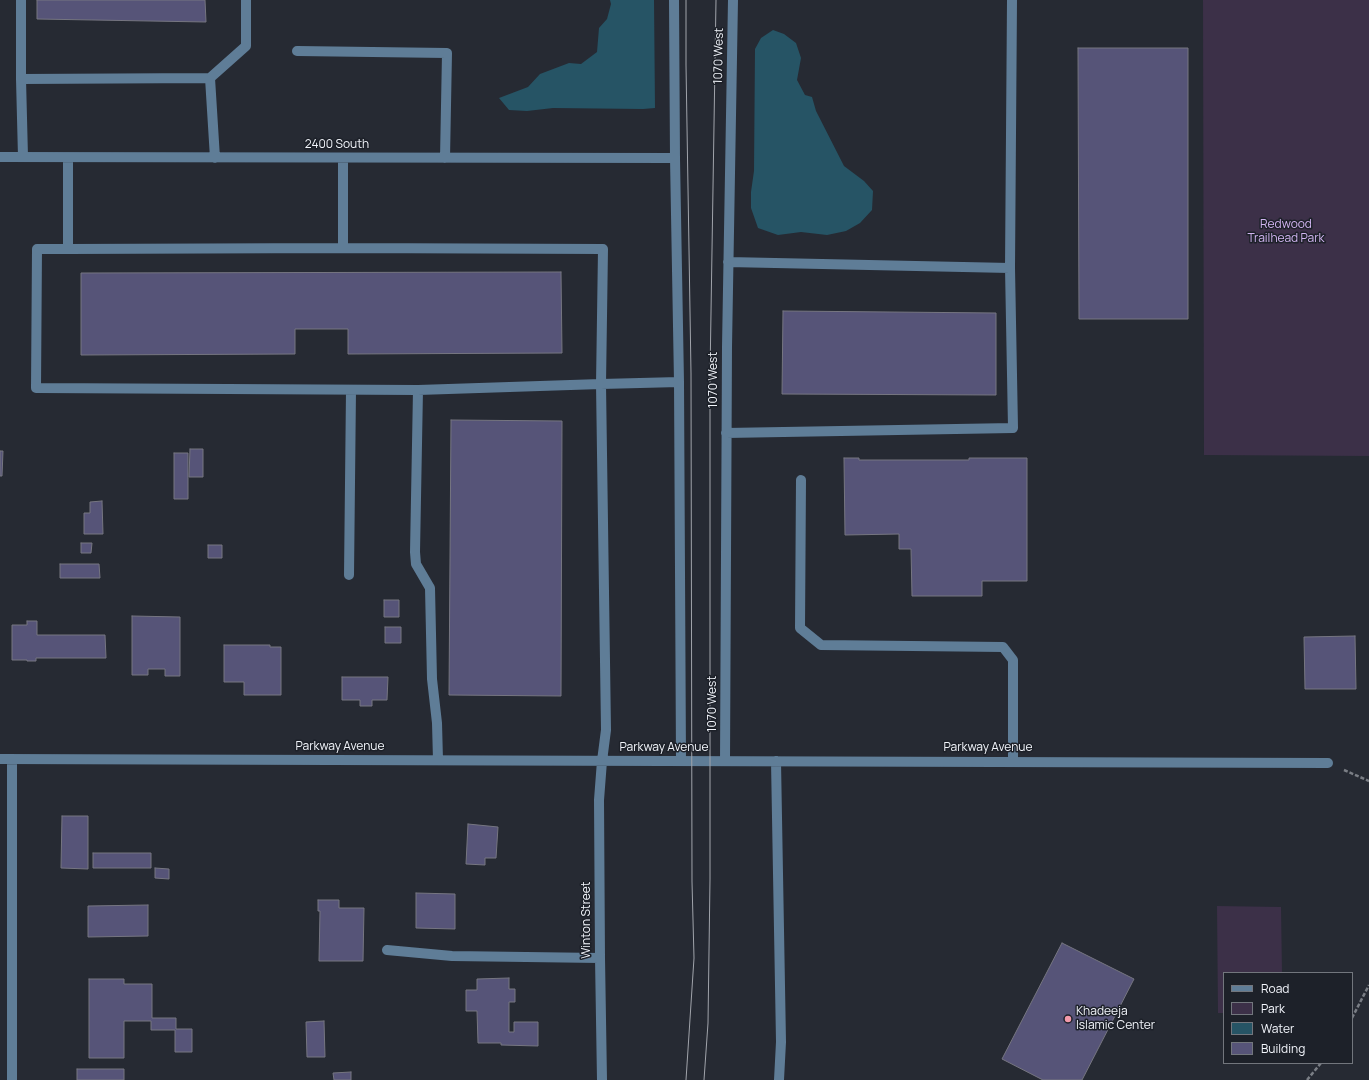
<!DOCTYPE html>
<html>
<head>
<meta charset="utf-8">
<style>
	body { margin:0 }
	#map { position:relative; width:1369px; height:1080px; overflow:hidden; background:#262a33; font-family:Manrope,sans-serif }
	canvas { display:block }
	.legend { position:absolute; left:1223px; top:972px; width:130px; height:92px; box-sizing:border-box; background:#1d2129; border:1px solid #72767d; margin:0; padding:5px 7px; list-style:none; font-size:12px; color:#f2f5fb }
	.legend li { display:flex; align-items:center; gap:8px; height:20px }
	.legend b { width:20px; border:1px solid #72767d }
</style>
</head>
<body>
<div id="map">
<canvas width="1369" height="1080"></canvas>
<ul class="legend">
<li><b style="height:5px;background:#5f7d97"></b>Road</li>
<li><b style="height:11px;background:#3c3048"></b>Park</li>
<li><b style="height:11px;background:#265465"></b>Water</li>
<li><b style="height:11px;background:#565478"></b>Building</li>
</ul>
</div>
<script>
const ctx = document.querySelector('canvas').getContext('2d');
ctx.lineJoin = 'round';
function fillPath(path, color) {
  ctx.fillStyle = color;
  ctx.fill(path, 'evenodd');
}
function toPath(rows) {
  const path = new Path2D();
  for (const r of rows) {
    path.moveTo(r[0], r[1]);
    for (let i = 2; i < r.length; i += 2) path.lineTo(r[i], r[i + 1]);
  }
  return path;
}
function trace(path, color, width, dash) {
  ctx.strokeStyle = color;
  ctx.lineWidth = width;
  ctx.lineCap = dash ? 'butt' : 'round';
  ctx.setLineDash(dash || []);
  ctx.stroke(path);
}
function drawText(font, color, halo, rows, align = 'center') {
  ctx.font = font + ' Manrope,sans-serif';
  ctx.lineWidth = 3;
  ctx.setLineDash([]);
  ctx.textBaseline = 'middle';
  ctx.strokeStyle = halo;
  ctx.fillStyle = color;
  for (const [text, x, y, turn = 0] of rows) {
    ctx.save();
    ctx.translate(x, y);
    ctx.rotate((+turn || 0) * Math.PI / 180);
    ctx.textAlign = isNaN(turn) ? turn : align;
    if (halo) ctx.strokeText(text, 0, 0);
    ctx.fillText(text, 0, 0);
    ctx.restore();
  }
}
const green = toPath([
	[1203,0,1369,0,1369,456,1204,455],
	[1217,906,1281,907,1282,973,1224,973,1224,1013,1218,1013]
]);
const water = toPath([
	[610,0,654,0,655,108,643,109,553,108,527,111,509,110,499,98,528,87,540,74,569,63,581,64,597,52,599,28,607,19,611,4],
	[773,30,784,34,796,43,801,58,797,80,805,95,812,97,816,111,844,166,864,181,873,191,872,210,860,223,846,231,827,235,801,232,778,235,758,228,751,208,751,192,754,171,755,49,761,38]
]);
const building = toPath([
	[37,0,205,0,206,22,37,19,37,0],
	[1078,48,1188,48,1188,319,1079,319,1078,48],
	[561,272,562,353,348,354,348,329,295,329,295,354,81,355,81,273,561,272],
	[783,311,996,313,996,395,782,394,783,311],
	[451,420,562,421,561,696,449,695,451,420],
	[190,449,203,449,203,477,189,477,190,449],
	[0,451,3,451,2,476,0,476,0,451],
	[174,453,188,453,188,499,174,499,174,453],
	[844,458,859,458,859,460,969,460,969,458,1027,458,1027,581,982,581,982,596,912,596,911,549,899,549,899,534,845,535,844,458],
	[102,501,103,534,84,534,84,513,90,513,90,502,102,501],
	[81,543,92,543,91,553,81,553,81,543],
	[208,545,222,545,222,558,208,558,208,545],
	[60,564,99,564,100,578,60,578,60,564],
	[384,600,399,600,399,617,384,617,384,600],
	[132,616,180,617,180,676,165,676,165,669,148,669,148,675,132,675,132,616],
	[27,621,37,621,37,635,105,635,106,658,36,658,36,661,27,661,27,660,12,660,12,625,27,625,27,621],
	[385,627,401,627,401,643,385,643,385,627],
	[1355,636,1356,689,1305,689,1304,637,1355,636],
	[224,645,270,645,270,647,281,647,281,695,244,695,244,682,224,682,224,645],
	[342,677,388,677,387,700,372,700,372,706,360,706,360,700,342,700,342,677],
	[62,816,88,816,88,869,61,868,62,816],
	[468,824,498,827,496,858,485,858,485,865,466,864,468,824],
	[93,853,151,853,151,868,93,868,93,853],
	[155,868,169,869,169,879,155,878,155,868],
	[416,893,455,894,455,929,416,928,416,893],
	[318,900,339,900,339,908,364,908,363,961,319,961,320,911,318,911,318,900],
	[148,905,148,936,88,937,88,906,148,905],
	[1062,943,1134,979,1082,1080,1043,1080,1002,1059,1062,943],
	[509,978,509,989,515,989,515,1002,509,1002,509,1032,514,1032,514,1022,538,1022,538,1046,501,1045,501,1043,478,1043,477,1011,466,1011,466,990,477,990,477,979,509,978],
	[89,979,124,979,124,984,152,984,152,1018,176,1018,176,1029,192,1029,192,1052,175,1052,175,1030,151,1030,151,1021,124,1021,124,1058,89,1058,89,979],
	[324,1021,325,1057,307,1057,306,1022,324,1021],
	[77,1069,124,1069,124,1080,77,1080,77,1069],
	[351,1072,351,1080,334,1080,333,1073,351,1072]
]);
const path = toPath([
	[1344,770,1369,781],
	[1352,1018,1369,985],
	[1307,1080,1321,1063]
]);
const minor = toPath([
	[21,0,21,79],
	[674,0,675,158,679,382,681,761],
	[297,51,447,53,445,158],
	[0,157,675,158],
	[23,157,21,79,210,78],
	[68,158,68,249,343,248],
	[215,158,210,78,246,46,246,0],
	[343,158,343,248,603,249,601,384,679,382],
	[68,249,37,249,36,388,418,390,601,384,606,730,602,761,599,800,600,958,602,1080],
	[728,262,1010,268,1012,0],
	[418,390,415,552,416,564,430,588,432,679,437,723,438,760],
	[726,433,1013,428,1010,268],
	[801,480,800,628,821,645,1003,647,1013,660,1013,761],
	[349,575,351,390],
	[0,759,1328,763],
	[725,761,727,347,733,0],
	[776,761,781,1042,779,1080],
	[387,950,452,956,600,958],
	[12,1080,12,759]
]);
const tram = toPath([
	[686,1080,694,958,692,882,691,373,686,65,686,0],
	[704,1080,708,1023,710,879,710,375,716,0]
]);
const markers = [
	[1068,1019,4,"#f39aab"]
];
const streetNames = [
	["1070 West",719,56,-89],
	["2400 South",337,145],
	["1070 West",714,380,-90],
	["1070 West",713,704,-90],
	["Parkway Avenue",340,747],
	["Parkway Avenue",664,748],
	["Parkway Avenue",988,748],
	["Winton Street",587,920,-90]
];
const parkNames = [
	["Redwood",1286,225],
	["Trailhead Park",1286,239]
];
const poiNames = [
	["Khadeeja",1076,1012],
	["Islamic Center",1076,1026]
];
fillPath(green, '#3c3048');
fillPath(water, '#265465');
fillPath(building, '#565478');
trace(building, '#767681', 1);
trace(path, '#7a7e85', 2.5, [4, 2]);
trace(minor, '#5f7d97', 10);
trace(tram, '#a1a4ab', 1);
for (const [x, y, r, color] of markers) {
  const dot = new Path2D();
  dot.arc(x, y, r, 0, 2 * Math.PI);
  ctx.fillStyle = color;
  ctx.fill(dot);
  trace(dot, '#1d2129', 1.5);
}
drawText('12px', '#f2f5fb', '#1d2129', streetNames);
drawText('12px', '#d1b4f0', '#1d2129', parkNames);
drawText('12px', '#f2f5fb', '#1d2129', poiNames, 'left');
</script>
</body>
</html>
